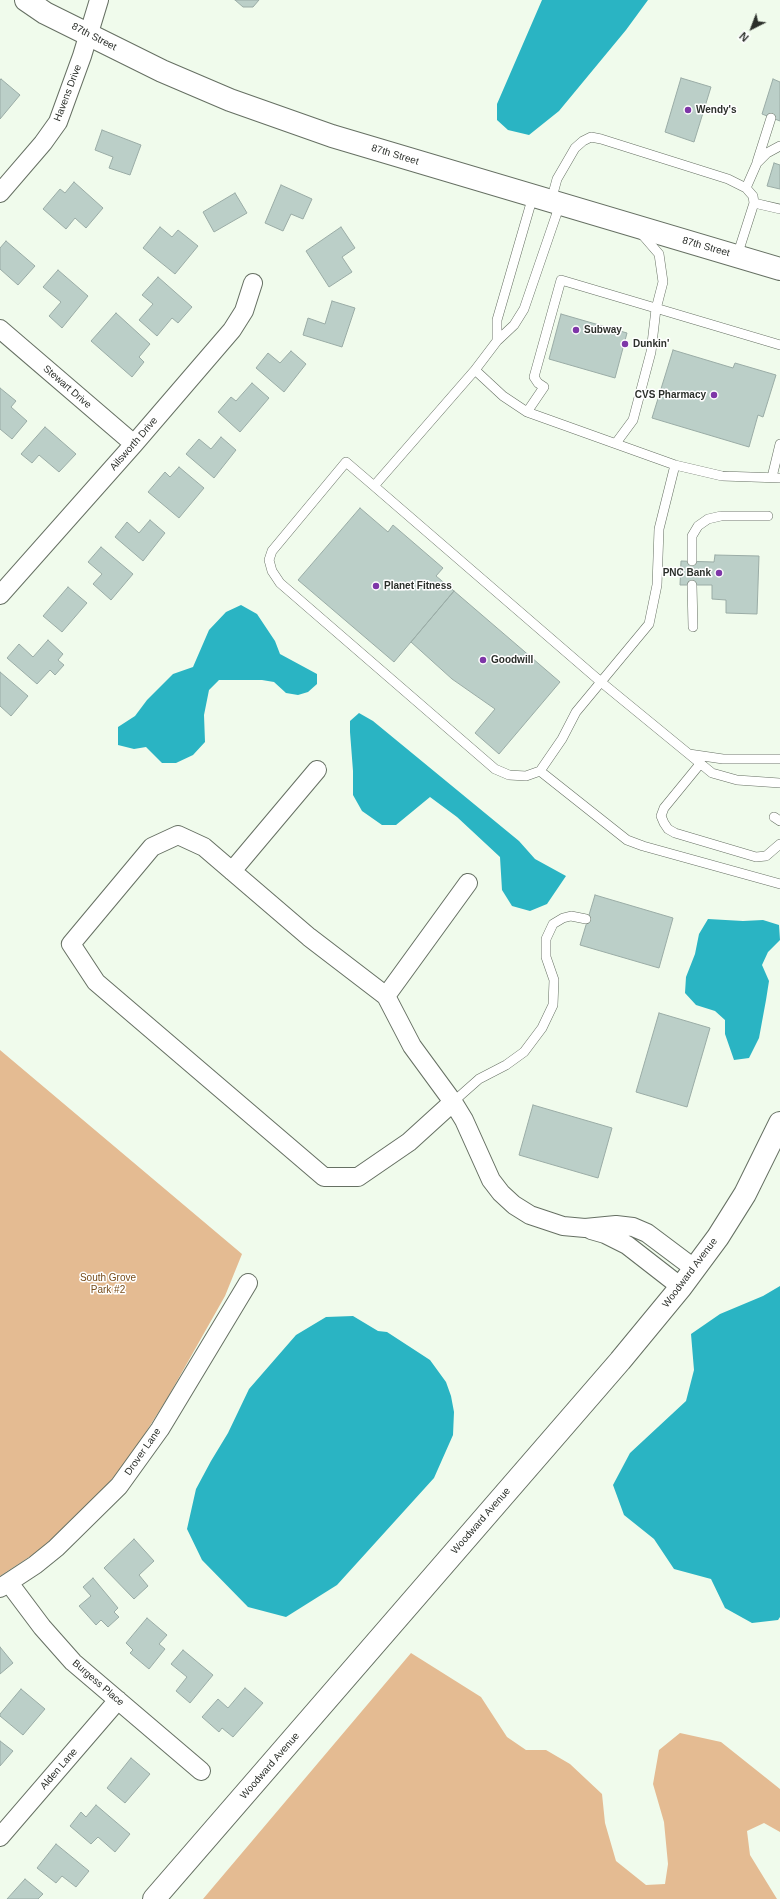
<!DOCTYPE html>
<html>
<head>
<meta charset="utf-8">
<style>
	body { margin:0 }
	#map { position:relative; width:780px; height:1899px; overflow:hidden; background:#f0fbec; font-family:Helvetica,sans-serif }
	canvas { display:block }
	.north { position:absolute; left:732px; top:8px; width:40px; height:40px; -webkit-text-stroke:3px #fff; paint-order:stroke; rotate:222deg; font-size:11px; font-weight:700; line-height:16px; text-align:center; color:#2b2f2a }
	.north::after { content:''; display:block; margin:auto; width:14px; height:18px; background:#2b2f2a; clip-path:polygon(50% 0,100% 100%,50% 72%,0 100%) }
</style>
</head>
<body>
<div id="map">
<canvas width="780" height="1899"></canvas>
<div class="north">N</div>
</div>
<script>
const ctx = document.querySelector('canvas').getContext('2d');
ctx.lineJoin = 'round';
function fillPath(path, color) {
  ctx.fillStyle = color;
  ctx.fill(path, 'evenodd');
}
function toPath(rows) {
  const path = new Path2D();
  for (const r of rows) {
    path.moveTo(r[0], r[1]);
    for (let i = 2; i < r.length; i += 2) path.lineTo(r[i], r[i + 1]);
  }
  return path;
}
function trace(path, color, width, dash) {
  ctx.strokeStyle = color;
  ctx.lineWidth = width;
  ctx.lineCap = dash ? 'butt' : 'round';
  ctx.setLineDash(dash || []);
  ctx.stroke(path);
}
function drawText(font, color, halo, rows, align = 'center') {
  ctx.font = font + ' Helvetica,sans-serif';
  ctx.lineWidth = 3;
  ctx.setLineDash([]);
  ctx.textBaseline = 'middle';
  ctx.strokeStyle = halo;
  ctx.fillStyle = color;
  for (const [text, x, y, turn = 0] of rows) {
    ctx.save();
    ctx.translate(x, y);
    ctx.rotate((+turn || 0) * Math.PI / 180);
    ctx.textAlign = isNaN(turn) ? turn : align;
    if (halo) ctx.strokeText(text, 0, 0);
    ctx.fillText(text, 0, 0);
    ctx.restore();
  }
}
const green = toPath([
	[0,1050,242,1254,225,1296,168,1397,127,1462,97,1496,40,1550,0,1576],
	[411,1653,481,1697,507,1737,526,1750,546,1750,570,1764,602,1794,605,1823,616,1861,646,1885,665,1884,668,1864,664,1822,653,1784,659,1750,680,1733,721,1742,780,1789,780,1832,764,1823,747,1831,750,1855,777,1899,203,1899]
]);
const water = toPath([
	[542,0,648,0,626,30,559,111,529,135,508,130,497,120,497,104],
	[241,605,257,614,275,641,280,654,317,674,317,684,308,692,298,695,286,693,274,682,262,680,219,680,209,690,204,715,205,742,193,755,176,763,162,763,146,747,134,749,118,745,118,727,135,716,147,700,173,674,193,667,209,630,226,612],
	[359,713,373,721,519,841,535,859,566,876,547,904,530,911,512,906,502,890,500,857,457,817,430,797,396,825,382,825,362,811,353,795,353,771,350,732,350,721],
	[708,919,743,921,763,920,779,925,780,940,768,952,762,965,769,981,766,1000,759,1038,749,1058,734,1060,725,1034,725,1020,715,1011,696,1005,685,993,686,977,695,954,699,934],
	[780,1286,780,1617,778,1620,752,1623,725,1608,711,1579,674,1569,654,1539,624,1515,613,1485,630,1453,686,1401,694,1370,691,1334,720,1314,763,1296],
	[353,1316,378,1331,387,1332,430,1360,446,1382,451,1396,454,1412,453,1435,434,1478,337,1585,286,1617,248,1607,202,1560,187,1529,196,1489,211,1461,228,1433,249,1389,296,1335,326,1317]
]);
const building = toPath([
	[235,0,259,0,253,7,243,7,235,0],
	[681,78,711,87,694,142,665,132,681,78],
	[1,79,20,95,0,119,0,80,1,79],
	[773,79,780,82,780,121,762,114,773,79],
	[102,130,141,145,130,175,109,168,113,157,95,150,102,130],
	[774,163,780,165,780,189,767,186,774,163],
	[74,182,103,208,86,228,75,218,66,229,43,209,60,189,65,193,74,182],
	[281,185,312,199,303,219,291,214,283,231,265,223,281,185],
	[235,193,247,213,214,232,203,212,235,193],
	[160,227,172,237,178,230,198,246,175,274,143,248,160,227],
	[341,227,355,248,342,257,352,272,329,287,306,251,341,227],
	[6,241,35,266,18,285,0,269,0,248,6,241],
	[58,270,88,296,62,328,49,316,61,302,43,287,58,270],
	[158,277,192,307,178,323,172,318,157,336,139,320,153,304,142,295,158,277],
	[332,301,355,308,342,347,303,335,308,318,325,324,332,301],
	[116,313,150,344,139,357,144,362,132,377,91,341,116,313],
	[561,314,627,333,615,378,549,359,561,314],
	[673,350,733,368,735,363,776,375,763,417,758,415,749,447,652,418,673,350],
	[291,351,306,364,284,392,256,368,268,353,280,363,291,351],
	[252,383,269,398,240,432,218,412,231,397,236,401,252,383],
	[0,388,16,401,11,407,27,421,12,439,0,429,0,388],
	[45,427,76,454,59,472,39,455,32,463,21,454,45,427],
	[221,437,236,450,214,478,186,454,199,439,211,449,221,437],
	[179,467,204,488,179,518,148,492,165,472,170,477,179,467],
	[360,508,388,532,393,525,443,568,436,576,454,591,394,662,298,580,360,508],
	[150,520,165,533,143,561,115,537,127,522,139,533,150,520],
	[101,547,133,574,111,600,93,584,102,574,88,562,101,547],
	[715,555,759,556,757,614,726,613,726,600,712,599,712,585,680,585,681,561,714,562,715,555],
	[68,587,87,603,62,632,43,616,68,587],
	[454,591,560,682,499,754,475,733,495,709,452,679,411,642,454,591],
	[48,640,63,654,58,660,64,665,55,675,50,670,37,684,7,658,19,644,33,657,48,640],
	[0,672,28,696,11,716,0,706,0,672],
	[595,895,673,918,659,968,580,945,595,895],
	[659,1013,710,1028,687,1107,636,1092,659,1013],
	[533,1105,612,1128,598,1178,519,1155,533,1105],
	[134,1539,154,1561,139,1575,148,1586,134,1599,104,1568,134,1539],
	[93,1578,118,1608,114,1612,119,1617,108,1627,101,1620,96,1625,79,1606,91,1596,83,1587,93,1578],
	[147,1618,167,1635,159,1644,165,1649,149,1669,130,1653,133,1650,126,1643,147,1618],
	[0,1647,13,1663,0,1674,0,1647],
	[183,1650,213,1675,190,1703,176,1691,187,1677,171,1664,183,1650],
	[245,1688,263,1703,233,1737,222,1728,219,1732,202,1717,218,1699,228,1708,245,1688],
	[21,1689,45,1709,23,1735,0,1716,0,1714,21,1689],
	[0,1741,13,1751,0,1766,0,1741],
	[131,1758,150,1774,125,1803,107,1788,131,1758],
	[96,1805,130,1834,115,1852,98,1837,91,1844,70,1826,81,1812,86,1817,96,1805],
	[56,1844,89,1871,76,1887,62,1876,56,1883,37,1868,56,1844],
	[25,1879,43,1894,38,1899,7,1899,25,1879]
]);
const service = toPath([
	[757,162,771,118],
	[746,188,757,163,767,153,780,146],
	[533,196,497,320,497,341,514,325,524,309,560,204],
	[551,201,557,179,575,148,583,141,591,137,601,139,728,179,746,188,753,196,754,203,737,256],
	[754,203,780,209],
	[497,341,475,370,374,486,601,682,712,773,737,780,780,783],
	[475,370,503,396,527,412,675,465,722,476,780,478],
	[527,412,544,387,538,383,534,377,561,280,780,345],
	[616,443,633,420,651,352,656,309,663,282,659,254,640,232],
	[675,465,659,529,657,585,649,624,576,712,562,739,540,771,627,840,643,846,780,884],
	[772,477,780,444],
	[374,486,346,462,272,551,269,560,272,571,280,583,495,769,509,775,526,776,540,771],
	[692,561,692,536,698,526,708,519,721,516,768,516],
	[692,585,693,627],
	[689,754,723,759,780,759],
	[700,764,664,808,661,816,664,823,668,829,675,833,756,857,766,856,780,844],
	[774,817,780,821],
	[453,1102,479,1079,506,1065,524,1052,542,1028,553,1005,554,980,546,957,546,939,553,924,563,918,571,916,586,919]
]);
const minor = toPath([
	[0,193,43,143,58,122,82,56,99,0],
	[0,329,134,444],
	[0,595,134,444,232,330,244,311,253,283],
	[232,871,317,770],
	[386,996,468,883],
	[453,1102,409,1142,358,1177,324,1177,96,982,71,944,152,847,178,835,204,847,309,937,386,996,412,1046,453,1102,464,1120,491,1180,501,1193,514,1205,530,1215,563,1226,585,1228,616,1225,633,1227,647,1233,695,1269],
	[591,1230,605,1234,627,1245,681,1287],
	[9,1583,42,1627,73,1662,201,1771],
	[0,1588,35,1565,56,1548,119,1486,160,1429,248,1283],
	[0,1837,118,1700]
]);
const secondary = toPath([
	[26,0,45,13,162,71,230,100,332,136,780,269],
	[154,1899,620,1361,681,1287,718,1237,745,1194,780,1123]
]);
const markers = [
	[688,110,4,"#7e36a8"],
	[576,330,4,"#7e36a8"],
	[625,344,4,"#7e36a8"],
	[714,395,4,"#7e36a8"],
	[719,573,4,"#7e36a8"],
	[376,586,4,"#7e36a8"],
	[483,660,4,"#7e36a8"]
];
const streetNames = [
	["87th Street",94,37,27],
	["Havens Drive",68,93,-69],
	["87th Street",395,155,17],
	["87th Street",706,247,16],
	["Stewart Drive",67,387,41],
	["Ailsworth Drive",134,444,-49],
	["Woodward Avenue",690,1273,-53],
	["Drover Lane",143,1452,-55],
	["Woodward Avenue",481,1521,-49],
	["Burgess Place",98,1683,41],
	["Woodward Avenue",270,1766,-49],
	["Alden Lane",59,1769,-49]
];
const poiNames = [
	["Wendy's",696,110],
	["Subway",584,330],
	["Dunkin'",633,344],
	["CVS Pharmacy",706,395,"right"],
	["PNC Bank",711,573,"right"],
	["Planet Fitness",384,586],
	["Goodwill",491,660]
];
const parkNames = [
	["South Grove",108,1278],
	["Park #2",108,1290]
];
fillPath(green, '#e4bb92');
fillPath(water, '#2ab4c3');
fillPath(building, '#bbcfc8');
trace(building, '#9aaca6', 1);
trace(service, '#667063', 10);
trace(minor, '#667063', 20);
trace(secondary, '#667063', 24);
trace(service, '#fff', 9);
trace(minor, '#fff', 18);
trace(secondary, '#fff', 22);
for (const [x, y, r, color] of markers) {
  const dot = new Path2D();
  dot.arc(x, y, r, 0, 2 * Math.PI);
  ctx.fillStyle = color;
  ctx.fill(dot);
  trace(dot, '#fff', 1.5);
}
drawText('10px', '#2b2f2a', '#fff', streetNames);
drawText('bold 10px', '#2b2f2a', '#fff', poiNames, 'left');
drawText('10px', '#774d1b', '#fff', parkNames);
</script>
</body>
</html>
